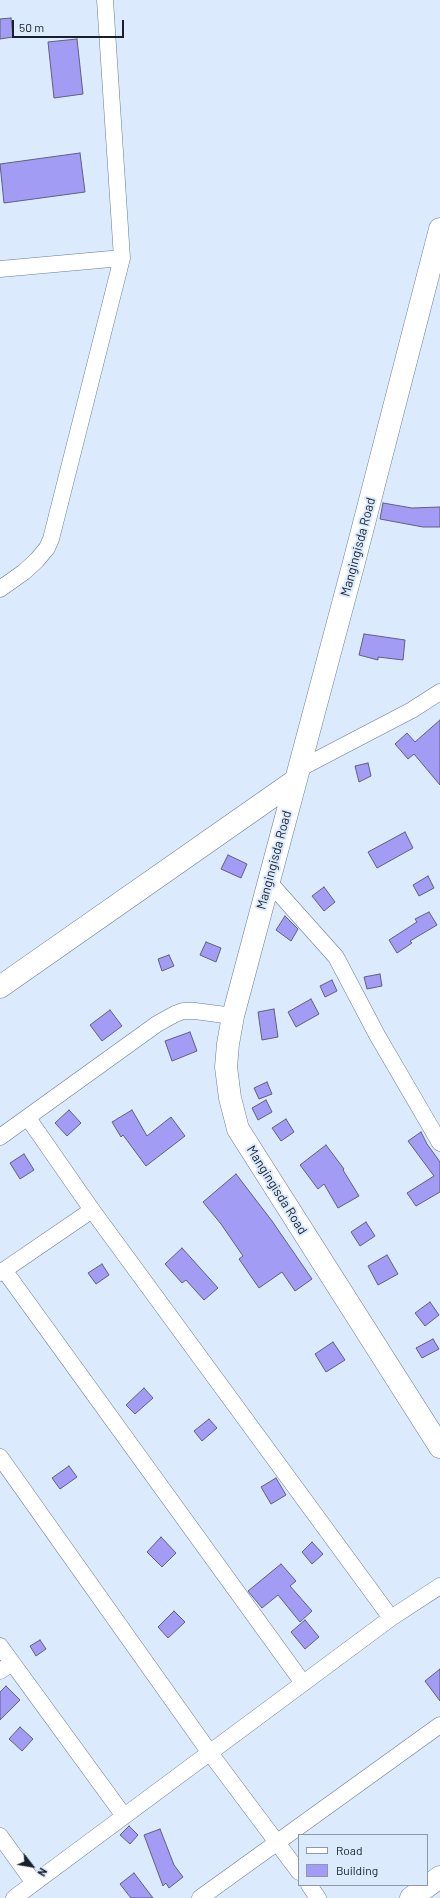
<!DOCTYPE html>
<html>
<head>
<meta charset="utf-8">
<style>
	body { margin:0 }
	#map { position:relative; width:440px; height:1898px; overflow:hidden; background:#dbeafc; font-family:Barlow,sans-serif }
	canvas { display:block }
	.legend { position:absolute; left:298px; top:1834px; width:130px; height:52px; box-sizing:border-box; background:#dbeafc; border:1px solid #8c99a8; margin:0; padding:5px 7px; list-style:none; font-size:12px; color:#161f2a }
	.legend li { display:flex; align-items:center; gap:8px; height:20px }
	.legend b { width:20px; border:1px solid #8c99a8 }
	.north { position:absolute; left:12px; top:1846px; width:40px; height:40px; -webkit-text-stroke:3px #dbeafc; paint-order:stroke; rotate:121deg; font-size:11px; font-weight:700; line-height:16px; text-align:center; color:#161f2a }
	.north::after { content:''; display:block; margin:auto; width:14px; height:18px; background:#161f2a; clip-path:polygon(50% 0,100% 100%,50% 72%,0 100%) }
	.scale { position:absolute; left:12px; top:20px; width:112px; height:18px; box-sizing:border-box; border:2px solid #161f2a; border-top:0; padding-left:5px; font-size:12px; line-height:14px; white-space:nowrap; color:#161f2a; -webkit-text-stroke:3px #dbeafc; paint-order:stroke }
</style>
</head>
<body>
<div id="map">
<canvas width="440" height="1898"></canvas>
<ul class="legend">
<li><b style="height:5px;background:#fff"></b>Road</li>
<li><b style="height:11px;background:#a39cf5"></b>Building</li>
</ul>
<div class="north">N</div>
<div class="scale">50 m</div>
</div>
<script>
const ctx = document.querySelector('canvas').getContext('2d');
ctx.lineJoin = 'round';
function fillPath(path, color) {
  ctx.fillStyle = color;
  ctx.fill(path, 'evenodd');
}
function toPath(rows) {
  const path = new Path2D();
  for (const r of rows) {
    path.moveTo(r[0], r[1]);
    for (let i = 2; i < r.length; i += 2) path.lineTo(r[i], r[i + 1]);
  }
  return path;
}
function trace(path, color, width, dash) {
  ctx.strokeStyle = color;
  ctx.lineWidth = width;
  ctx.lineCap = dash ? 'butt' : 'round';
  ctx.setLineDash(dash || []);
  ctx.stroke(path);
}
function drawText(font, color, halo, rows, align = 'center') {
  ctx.font = font + ' Barlow,sans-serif';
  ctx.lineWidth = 4;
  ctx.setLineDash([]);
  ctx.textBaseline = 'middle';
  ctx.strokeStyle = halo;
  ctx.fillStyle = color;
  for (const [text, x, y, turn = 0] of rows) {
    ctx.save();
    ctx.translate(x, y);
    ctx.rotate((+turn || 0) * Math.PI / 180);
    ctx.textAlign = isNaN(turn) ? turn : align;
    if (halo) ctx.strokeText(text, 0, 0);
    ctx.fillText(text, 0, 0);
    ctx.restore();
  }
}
const building = toPath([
	[11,18,13,37,0,39,0,19,11,18],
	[77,39,83,94,54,98,48,42,77,39],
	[80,153,85,192,4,203,0,164,80,153],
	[383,503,412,508,440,507,440,527,423,527,380,519,383,503],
	[364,634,405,640,403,660,378,657,378,660,359,655,364,634],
	[440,720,440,785,414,754,408,759,395,744,407,733,415,742,440,720],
	[368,763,371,776,359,782,355,766,368,763],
	[405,832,413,848,377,868,368,852,405,832],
	[228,855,247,864,241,878,221,869,228,855],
	[428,876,434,888,419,896,413,885,428,876],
	[324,887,335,902,324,911,312,896,324,887],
	[429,912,437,925,410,941,412,943,397,953,389,940,417,922,415,919,429,912],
	[285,916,298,929,291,941,276,930,285,916],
	[206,942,221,948,216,962,200,955,206,942],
	[169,955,174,966,162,971,158,959,169,955],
	[380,974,382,986,367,989,364,977,380,974],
	[332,980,337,991,325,997,320,986,332,980],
	[311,999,319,1014,296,1027,288,1012,311,999],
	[274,1009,278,1037,262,1040,258,1012,274,1009],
	[110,1010,122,1026,102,1041,90,1025,110,1010],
	[190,1032,197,1051,172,1061,165,1041,190,1032],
	[267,1082,272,1094,259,1099,254,1088,267,1082],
	[266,1100,272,1112,258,1120,252,1108,266,1100],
	[69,1110,81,1123,67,1136,55,1123,69,1110],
	[132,1110,147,1136,171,1117,185,1136,146,1166,123,1135,121,1137,112,1122,132,1110],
	[286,1119,294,1132,281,1141,272,1128,286,1119],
	[421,1132,427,1144,440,1162,440,1192,416,1206,407,1193,434,1176,408,1141,421,1132],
	[326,1145,344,1169,343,1170,359,1196,338,1208,324,1184,318,1189,300,1165,326,1145],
	[24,1154,34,1170,20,1179,10,1163,24,1154],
	[236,1174,272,1221,312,1279,295,1291,282,1272,259,1288,239,1259,243,1256,221,1224,203,1202,236,1174],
	[366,1222,375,1236,360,1246,351,1232,366,1222],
	[182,1248,218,1288,204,1300,186,1280,182,1283,165,1264,182,1248],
	[387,1255,398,1274,378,1285,368,1266,387,1255],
	[102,1264,109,1275,96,1284,88,1273,102,1264],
	[430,1302,439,1315,425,1326,415,1313,430,1302],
	[433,1339,439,1349,422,1358,416,1348,433,1339],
	[333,1342,345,1360,326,1372,315,1354,333,1342],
	[144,1388,153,1398,135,1414,126,1405,144,1388],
	[209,1419,217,1428,202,1441,194,1431,209,1419],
	[69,1466,77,1477,60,1489,52,1478,69,1466],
	[276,1478,286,1495,271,1504,261,1487,276,1478],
	[161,1537,176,1553,162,1567,147,1552,161,1537],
	[312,1542,323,1554,312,1564,302,1552,312,1542],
	[281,1564,296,1581,290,1586,312,1611,300,1622,278,1595,262,1608,248,1591,281,1564],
	[174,1611,185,1622,168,1638,158,1627,174,1611],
	[305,1620,319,1637,305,1649,291,1632,305,1620],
	[40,1640,46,1649,36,1656,30,1646,40,1640],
	[440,1669,440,1701,425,1681,440,1669],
	[6,1686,20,1700,0,1720,0,1692,6,1686],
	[20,1727,33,1739,22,1751,9,1739,20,1727],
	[129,1826,138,1835,130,1844,120,1835,129,1826],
	[160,1829,174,1865,183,1877,169,1888,166,1883,163,1886,144,1835,160,1829],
	[134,1873,153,1898,131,1898,120,1884,134,1873]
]);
const street = toPath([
	[0,269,122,258],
	[0,589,24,572,37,560,47,548,51,539,122,258,105,0],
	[299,769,412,710,440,692],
	[269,882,336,957,377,1035,440,1143],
	[28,1118,92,1210,391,1618],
	[0,1137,157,1024,175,1014,183,1011,195,1011,233,1016],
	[4,1270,303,1683],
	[0,1273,92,1210],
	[0,1457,210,1753,299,1872],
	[0,1646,124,1816],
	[0,1671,12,1663],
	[0,1836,34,1883],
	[309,1885,318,1898],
	[14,1898,391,1618,440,1586],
	[200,1898,440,1725]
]);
const secondary = toPath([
	[440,229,353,566,233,1016,228,1044,226,1067,230,1098,238,1129,440,1447],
	[0,987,296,780],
	[411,1898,440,1877]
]);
const streetNames = [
	["Mangingisda Road",358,547,-75],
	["Mangingisda Road",274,860,-75],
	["Mangingisda Road",277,1190,58]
];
fillPath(building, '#a39cf5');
trace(building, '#605f7e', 1);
trace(street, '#677c98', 17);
trace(secondary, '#677c98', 23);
trace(street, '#fff', 16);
trace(secondary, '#fff', 22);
drawText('13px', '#161f2a', '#dbeafc', streetNames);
</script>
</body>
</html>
